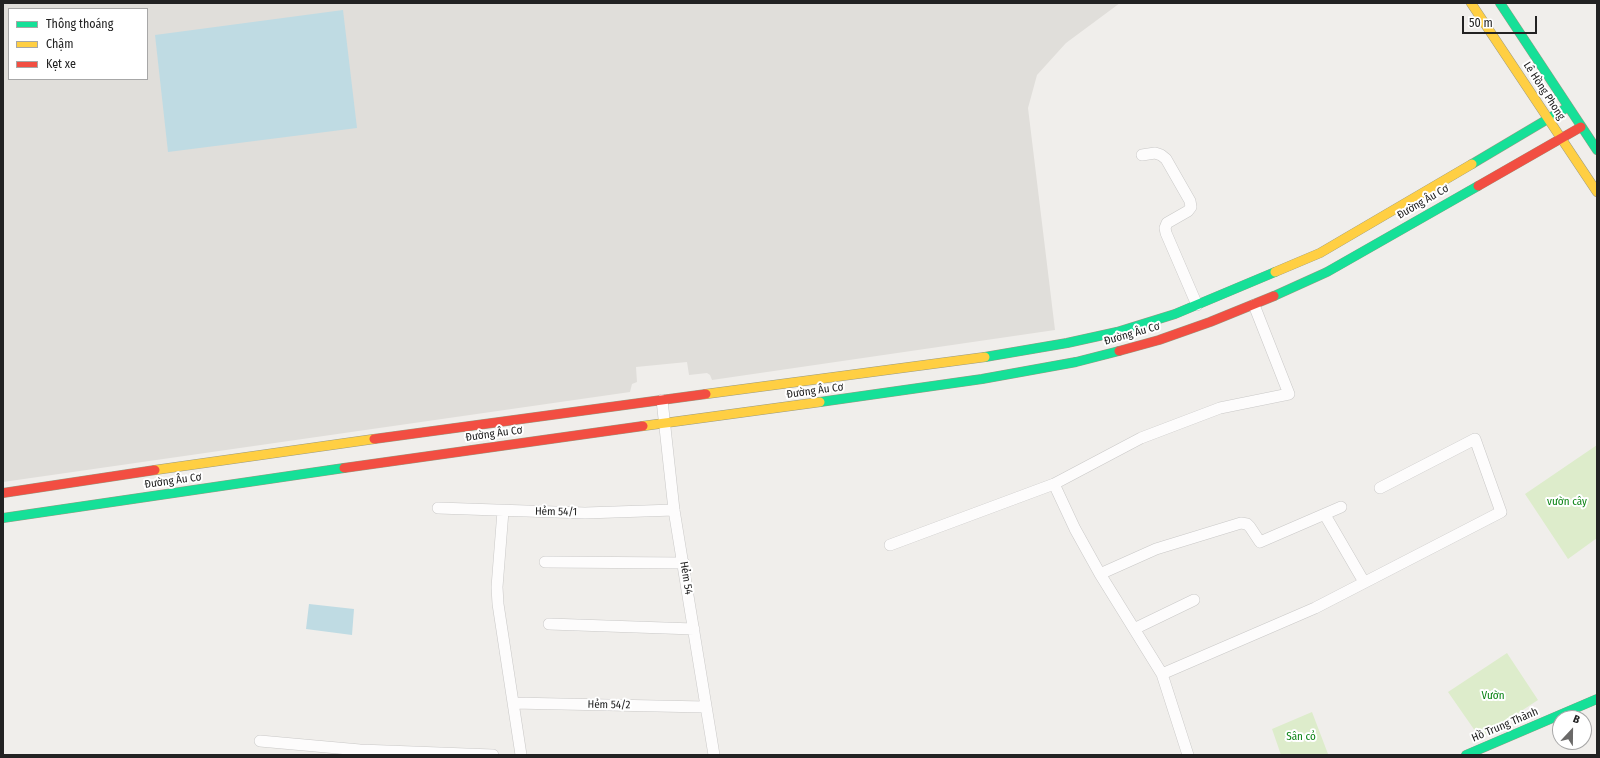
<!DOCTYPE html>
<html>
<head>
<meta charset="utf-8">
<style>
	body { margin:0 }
	#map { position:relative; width:1600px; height:758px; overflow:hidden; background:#f0eeeb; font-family:"Fira Sans Condensed",sans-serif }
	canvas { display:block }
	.frame { position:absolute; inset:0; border:4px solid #222; pointer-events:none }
	.legend { position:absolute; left:8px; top:8px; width:140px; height:72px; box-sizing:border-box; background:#fff; border:1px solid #a7a7a7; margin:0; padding:5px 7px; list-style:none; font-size:12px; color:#222 }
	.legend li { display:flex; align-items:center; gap:8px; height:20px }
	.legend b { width:20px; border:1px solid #a7a7a7 }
	.north { position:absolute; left:1552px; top:710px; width:40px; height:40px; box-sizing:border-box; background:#fff; border:1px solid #a7a7a7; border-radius:50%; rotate:22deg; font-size:11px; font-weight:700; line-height:16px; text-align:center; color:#222 }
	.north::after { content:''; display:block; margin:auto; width:14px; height:18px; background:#6a6968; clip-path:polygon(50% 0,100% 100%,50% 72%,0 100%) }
	.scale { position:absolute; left:1462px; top:16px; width:75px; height:18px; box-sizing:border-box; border:2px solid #222; border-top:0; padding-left:5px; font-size:12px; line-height:14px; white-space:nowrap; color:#222; -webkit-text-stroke:3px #fff; paint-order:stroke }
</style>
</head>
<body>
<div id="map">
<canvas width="1600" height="758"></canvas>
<div class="frame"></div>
<ul class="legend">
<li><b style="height:5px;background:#16e098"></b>Thông thoáng</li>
<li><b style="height:5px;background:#ffcf43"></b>Chậm</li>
<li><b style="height:5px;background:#f24e42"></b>Kẹt xe</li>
</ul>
<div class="north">B</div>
<div class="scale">50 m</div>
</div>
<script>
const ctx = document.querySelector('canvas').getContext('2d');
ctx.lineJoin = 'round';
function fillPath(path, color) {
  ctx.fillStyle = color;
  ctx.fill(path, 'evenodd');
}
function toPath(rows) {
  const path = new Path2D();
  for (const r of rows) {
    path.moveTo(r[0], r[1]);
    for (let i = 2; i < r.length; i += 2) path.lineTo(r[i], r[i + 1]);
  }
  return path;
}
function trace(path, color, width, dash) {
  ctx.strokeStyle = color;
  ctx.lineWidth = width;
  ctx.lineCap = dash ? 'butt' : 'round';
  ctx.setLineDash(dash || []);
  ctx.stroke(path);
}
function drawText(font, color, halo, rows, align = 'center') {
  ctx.font = font + ' "Fira Sans Condensed",sans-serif';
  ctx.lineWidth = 4;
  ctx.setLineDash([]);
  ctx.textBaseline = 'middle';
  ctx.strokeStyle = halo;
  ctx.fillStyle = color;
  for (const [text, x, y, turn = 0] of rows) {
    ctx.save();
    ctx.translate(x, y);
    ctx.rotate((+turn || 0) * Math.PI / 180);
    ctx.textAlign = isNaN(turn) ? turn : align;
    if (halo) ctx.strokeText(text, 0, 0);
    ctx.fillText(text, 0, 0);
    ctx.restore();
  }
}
const airport = toPath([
	[3,3,1120,3,1066,43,1037,75,1028,108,1055,330,712,380,710,375,707,373,689,375,687,362,636,367,637,382,632,384,630,392,3,482],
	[9,9,147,9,147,79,9,79]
]);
const grass = toPath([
	[1597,445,1597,538,1568,559,1525,494],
	[1507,653,1538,700,1480,738,1448,692],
	[1312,712,1328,754,1281,755,1272,729]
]);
const water = toPath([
	[343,10,357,128,168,152,155,35],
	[309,604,354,609,352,635,306,629]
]);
const street = toPath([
	[1142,155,1155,153,1161,155,1166,159,1190,201,1191,207,1188,211,1167,223,1165,228,1166,233,1197,305],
	[662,400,674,510,714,755],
	[1054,484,1075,529,1100,574,1162,674,1188,755],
	[438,508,585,513,674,510],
	[503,511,497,587,498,604,521,755],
	[1325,515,1364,582],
	[890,545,1054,484,1141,438,1220,408,1289,394,1254,305],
	[545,562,684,563],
	[1100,574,1156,549,1241,523,1247,524,1250,527,1260,542,1341,507],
	[549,624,694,629],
	[1134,629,1194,600],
	[1162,674,1315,608,1501,512,1475,439,1380,488],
	[513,703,705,707],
	[260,741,360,750,493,755]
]);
const fast = toPath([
	[1500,3,1597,150],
	[1472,164,1568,107],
	[1274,296,1327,272,1478,186],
	[985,357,1067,343,1117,332,1175,314,1275,272],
	[820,402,982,379,1076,362,1119,351],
	[3,518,344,468],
	[1466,755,1597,699]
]);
const slow = toPath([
	[1471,3,1597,192],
	[1275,272,1320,253,1472,164],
	[706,394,985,357],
	[643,426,820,402],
	[155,470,374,439]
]);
const jam = toPath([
	[1478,186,1581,127],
	[1119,351,1159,340,1210,322,1274,296],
	[374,439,706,394],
	[344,468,643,426],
	[3,493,155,470]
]);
const streetNames = [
	["Lê Hồng Phong",1544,91,57],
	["Đường Âu Cơ",1423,202,-30],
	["Đường Âu Cơ",1132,334,-16],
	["Đường Âu Cơ",815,391,-8],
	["Đường Âu Cơ",494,434,-8],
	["Đường Âu Cơ",173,481,-8],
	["Hẻm 54/1",556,512,1],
	["Hẻm 54",686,578,81],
	["Hẻm 54/2",609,705,1],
	["Hồ Trung Thành",1505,725,-23]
];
const parkNames = [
	["vườn cây",1567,502],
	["Vườn",1493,696],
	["Sân cỏ",1301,737]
];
fillPath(airport, '#e0deda');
fillPath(grass, '#ddeccb');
fillPath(water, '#bfdbe3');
trace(street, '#c9c8c7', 12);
trace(fast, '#999a82', 10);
trace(slow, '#999a82', 10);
trace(jam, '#999a82', 10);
trace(street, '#fdfcfc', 11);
trace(fast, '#16e098', 9);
trace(slow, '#ffcf43', 9);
trace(jam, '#f24e42', 9);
drawText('11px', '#222', '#fff', streetNames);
drawText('11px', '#0c8416', '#fff', parkNames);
</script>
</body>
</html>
